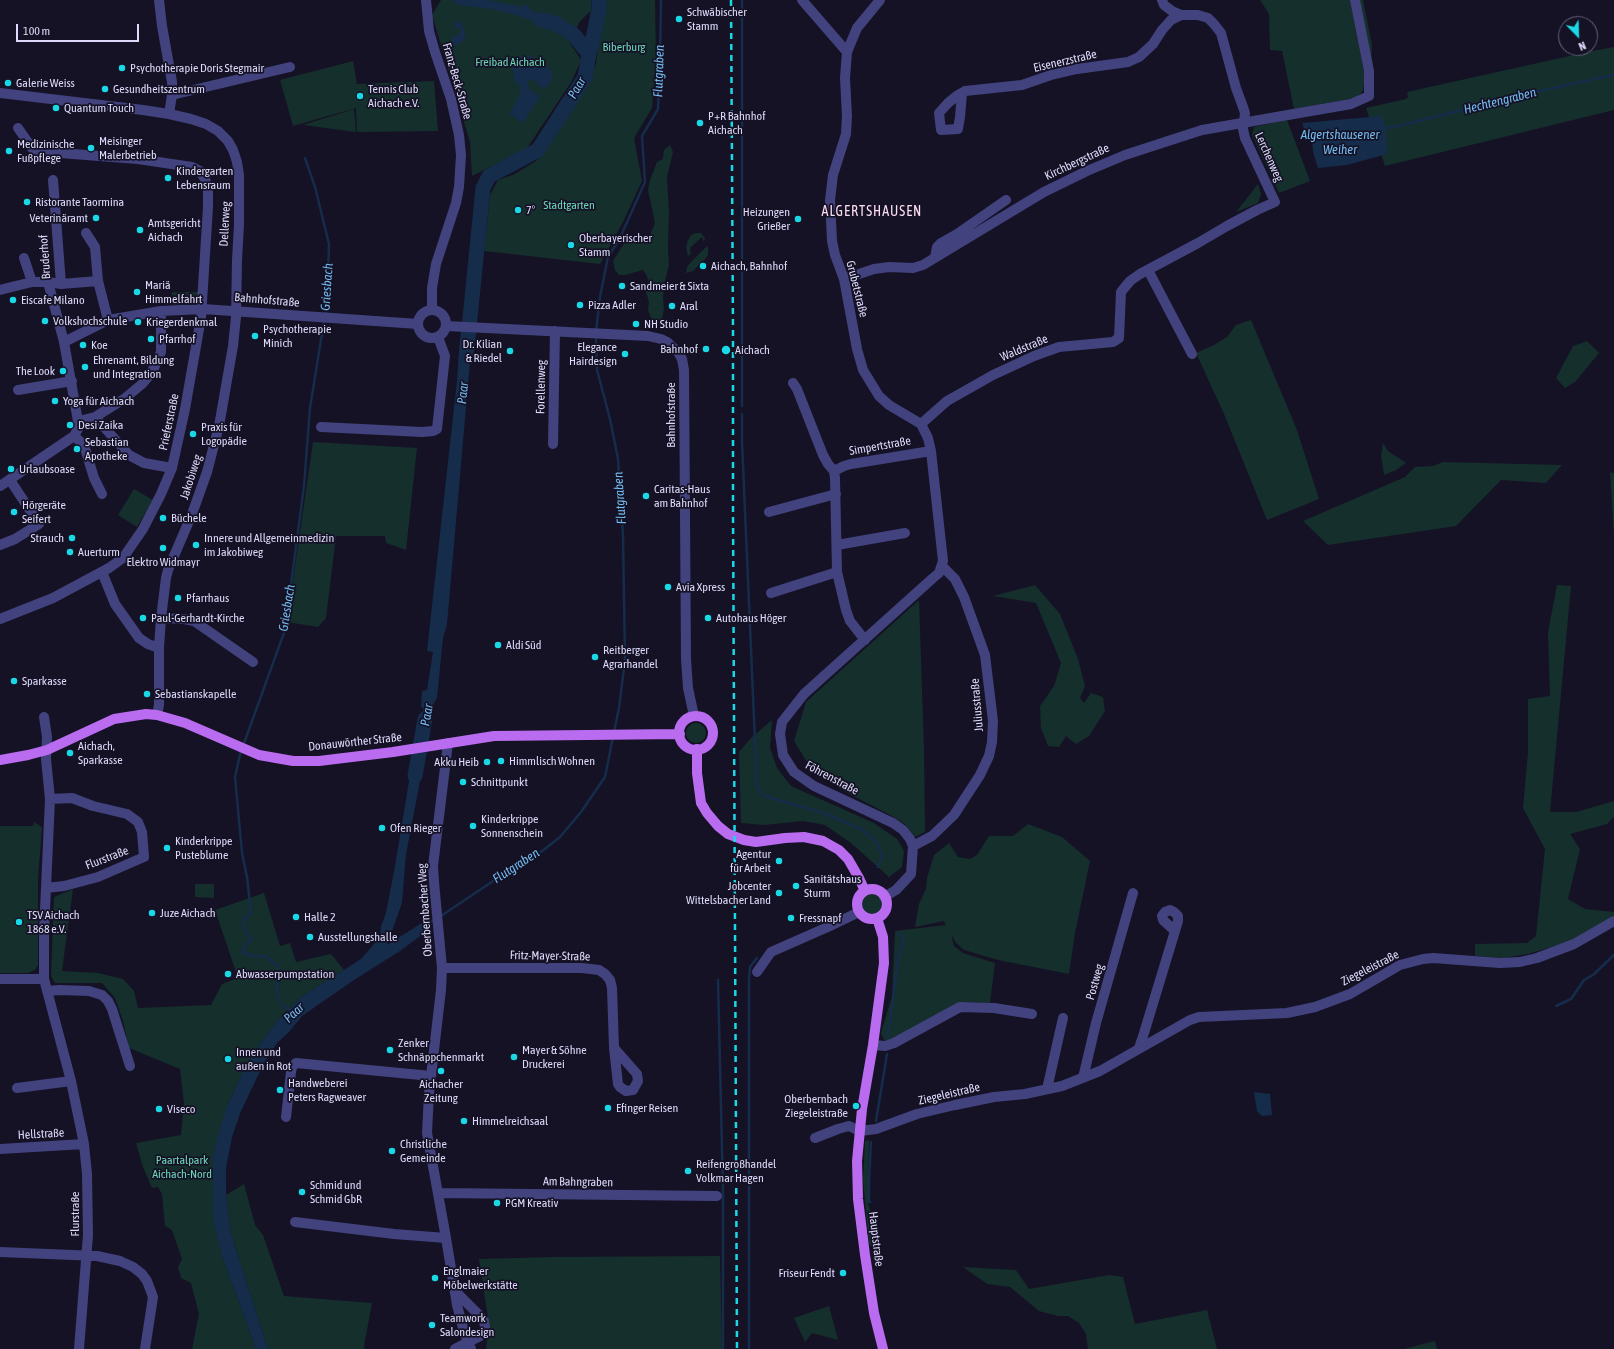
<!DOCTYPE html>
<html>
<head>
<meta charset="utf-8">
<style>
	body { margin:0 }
	#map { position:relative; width:1614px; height:1349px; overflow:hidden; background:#151225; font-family:"Asap Condensed",sans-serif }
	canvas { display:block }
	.north { position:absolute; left:1558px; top:16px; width:40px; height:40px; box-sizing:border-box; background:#151225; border:1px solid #65627b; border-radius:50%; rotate:157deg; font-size:11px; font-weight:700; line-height:16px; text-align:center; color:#dddafb }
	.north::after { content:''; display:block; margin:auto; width:14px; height:18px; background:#1ad9e7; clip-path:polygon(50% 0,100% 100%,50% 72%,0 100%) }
	.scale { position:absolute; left:16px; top:24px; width:123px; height:18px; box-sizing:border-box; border:2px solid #dddafb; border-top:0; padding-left:5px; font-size:12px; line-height:14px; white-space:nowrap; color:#dddafb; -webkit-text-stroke:3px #151225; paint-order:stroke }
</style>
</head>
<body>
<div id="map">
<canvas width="1614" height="1349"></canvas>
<div class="north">N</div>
<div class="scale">100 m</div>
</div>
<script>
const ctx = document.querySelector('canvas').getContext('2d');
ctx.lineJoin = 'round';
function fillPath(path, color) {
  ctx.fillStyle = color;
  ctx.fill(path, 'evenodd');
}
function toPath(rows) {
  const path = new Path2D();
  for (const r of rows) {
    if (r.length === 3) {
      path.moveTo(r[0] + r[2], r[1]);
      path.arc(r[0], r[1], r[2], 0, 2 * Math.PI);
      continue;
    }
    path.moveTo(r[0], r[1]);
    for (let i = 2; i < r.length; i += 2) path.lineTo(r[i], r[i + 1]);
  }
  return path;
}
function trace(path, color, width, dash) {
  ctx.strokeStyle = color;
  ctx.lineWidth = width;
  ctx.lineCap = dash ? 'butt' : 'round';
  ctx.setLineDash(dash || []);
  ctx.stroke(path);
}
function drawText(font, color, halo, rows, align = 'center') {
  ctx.font = font + ' "Asap Condensed",sans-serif';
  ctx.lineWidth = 3.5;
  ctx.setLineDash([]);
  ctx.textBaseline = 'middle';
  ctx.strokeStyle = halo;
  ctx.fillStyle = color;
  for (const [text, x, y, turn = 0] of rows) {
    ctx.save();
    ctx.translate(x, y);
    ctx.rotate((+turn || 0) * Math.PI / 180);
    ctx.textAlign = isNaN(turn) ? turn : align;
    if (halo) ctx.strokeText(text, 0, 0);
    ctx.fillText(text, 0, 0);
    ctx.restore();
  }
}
const green = toPath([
	[441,0,591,0,591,11,580,21,570,43,581,60,572,81,527,148,472,176,470,142,432,15],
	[604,0,655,0,656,60,652,108,634,138,642,181,623,222,600,264,484,251,490,195,498,180,515,174,536,161,549,146,566,120,596,64],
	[1260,0,1350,0,1365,77,1363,91,1356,98,1294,109,1282,51,1270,50,1269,14],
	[1358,0,1363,0,1372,45,1371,69],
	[1614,47,1614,110,1385,166,1366,108,1406,99,1408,97,1407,92,1592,51],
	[353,61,357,84,434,81,438,131,357,132,356,108,293,126,280,80],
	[354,109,356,132,303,125],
	[1287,120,1310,181,1279,193,1252,135,1254,127],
	[670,145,673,152,667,177,669,211,668,248,669,265,664,285,663,298,664,308,662,319,653,323,648,310,649,302,646,292,649,285,647,276,643,270,625,275,619,275,615,270,613,261,623,245,629,239,635,239,644,243,648,240,655,223,648,190,650,180,657,162,663,159,664,150],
	[1258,184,1261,194,1258,203,1236,212],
	[696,233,701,233,705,238,704,242,702,237,690,248,691,254,688,256,686,247,688,240,691,235],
	[707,246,708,247,708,255,706,258,693,271,686,273,687,267,690,263],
	[172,292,199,292,198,304,172,305],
	[1251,320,1297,430,1319,499,1267,520,1224,414,1196,353,1214,345,1227,337,1236,325],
	[1587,341,1599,353,1575,382,1565,388,1556,378,1573,346],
	[313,442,417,448,406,550,386,543,385,536,336,536,326,618,318,627,287,622],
	[1383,443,1388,451,1406,463,1396,470,1384,475,1381,456],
	[1443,462,1562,465,1546,483,1501,480,1456,526,1328,545,1303,521,1405,477,1415,467,1433,466],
	[1610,472,1614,473,1614,537],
	[134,489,153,500,137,527,118,515],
	[1035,585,1060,614,1078,659,1085,686,1080,698,1084,703,1091,693,1103,697,1105,711,1089,736,1076,744,1066,736,1059,747,1048,746,1041,728,1040,706,1054,686,1061,663,1036,603,993,596],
	[1557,585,1571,586,1550,812,1576,812,1614,801,1614,817,1607,824,1570,834,1580,849,1568,899,1585,909,1614,912,1614,914,1612,919,1574,940,1528,954,1503,958,1475,956,1475,944,1527,943,1536,936,1545,849,1523,808,1528,752,1528,699,1550,696,1548,632],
	[919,600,924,749,925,832,915,837,906,825,892,816,842,790,807,762,794,741,806,702],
	[772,720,770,748,777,768,791,786,874,823,897,839,904,851,902,867,889,877,851,843,825,825,803,821,764,825,741,823,739,752,751,738],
	[696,733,10],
	[34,822,42,827,38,879,38,965,35,970,28,973,0,973,0,826,33,826],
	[1028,824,1062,837,1090,861,1075,933,1069,974,998,960,964,950,956,943,951,934,954,946,963,953,995,963,990,1003,960,1002,891,1040,884,1040,881,1033,892,996,895,931,946,925,944,921,915,927,919,904,926,889,927,878,934,855,949,843,958,857,970,859,977,855,989,836,1013,836],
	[195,884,214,884,214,898,195,897],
	[73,889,62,971,98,973,123,979,134,991,138,1008,211,1005,222,984,238,978,215,910,264,893,280,946,290,943,296,962,331,954,344,970,300,998,277,1021,260,1044,244,1070,227,1106,222,1256,256,1349,192,1349,199,1314,191,1283,181,1278,178,1267,182,1259,172,1230,165,1226,162,1194,158,1187,152,1188,143,1167,136,1143,181,1135,184,1104,180,1069,129,1048,123,1021,115,998,102,983,55,983,51,976,54,897],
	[872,904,11],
	[869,1140,868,1204,871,1212,874,1247,871,1247,869,1243,863,1180,865,1141],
	[244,1184,255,1225,263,1235,284,1296,372,1303,364,1346,365,1349,268,1349,231,1234,226,1195],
	[720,1256,722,1349,486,1349,489,1324,479,1259,553,1257],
	[963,1267,1016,1270,1029,1289,1109,1275,1123,1277,1135,1324,1207,1310,1217,1349,1088,1349,1086,1334,1079,1323,1068,1316,1058,1316,1039,1311,1010,1287,987,1284],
	[829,1306,838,1340,812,1333,805,1342,794,1318],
	[1435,1341,1437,1349,1404,1349]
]);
const water = toPath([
	[450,0,489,0,521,7,526,4,532,11,562,24,560,30,516,15,492,9,459,5],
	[456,21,460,22,465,32,465,36,462,42,456,46,452,43,452,37,458,35,461,31,459,28,455,28,454,24],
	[528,55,551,70,553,77,547,87,542,88,535,83,534,79,527,81,529,89,540,96,523,123,509,114,521,94,519,83,515,83,512,65,517,57],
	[1381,116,1386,128,1387,154,1347,165,1318,168,1313,152,1312,138,1305,131,1302,123],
	[460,338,472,339,447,624,443,638,437,698,430,709,426,737,418,738,423,709,421,706,422,691,427,690,433,652,427,651,457,381],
	[425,755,406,854,402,903,387,945,425,921,427,925,427,931,400,951,354,980,302,1016,289,1032,277,1043,265,1061,241,1111,232,1137,226,1168,226,1195,231,1234,268,1349,256,1349,222,1256,213,1218,213,1159,217,1138,227,1106,244,1070,260,1044,277,1021,300,998,361,959,380,937,381,926,386,913,395,866,413,757],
	[1254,1092,1270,1094,1272,1115,1262,1116,1257,1111]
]);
const stream = toPath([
	[742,0,742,406],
	[1386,128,1395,127,1530,93,1614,75],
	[305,158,315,187,329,244,327,303,325,316],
	[596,332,600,297,608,257,620,238,645,182,642,136,658,109,660,63,661,0],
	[596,337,597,370,610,419,618,459,623,535,625,660,619,708,614,732],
	[742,414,742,442,757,788,764,796,824,813,863,830,877,843,882,856,878,867],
	[243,746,285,630,304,486,310,408,324,321],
	[241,750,235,777,242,853,247,877,251,913,243,920,244,930,252,939,246,944,242,952,254,956,265,956,278,966,277,996,282,1005,290,1010],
	[441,916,508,871,541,852,560,837,581,812,605,777,613,737],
	[427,925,435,919],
	[718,980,723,1192,723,1349],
	[1556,1006,1571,999,1584,980,1593,975,1614,955],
	[888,1037,898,960,904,939,899,933],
	[876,1121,887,1054],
	[870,1202,869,1202,869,1179,871,1142],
	[749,1349,749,980,750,967,757,958]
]);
const river = toPath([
	[589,54,594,34,599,9,599,0],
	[466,358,483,188,489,176,538,150,585,77,589,54,574,35,555,23,541,20],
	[415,776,425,719]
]);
const minor = toPath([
	[159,0,162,26,172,82,172,95],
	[426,0,429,31,435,52,451,99,459,135,461,155,459,187,456,203,436,264,432,288,432,310],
	[802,0,847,52],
	[880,0,857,28,847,52,845,78,847,116,846,134,833,175,830,200,832,241,835,255,844,279,857,349,863,370,879,396,889,405,921,424,928,438,931,451,943,561,939,573,933,578,804,694,782,722,780,734,783,755,794,772,814,786,893,823,903,830,910,839,913,846,911,874,896,890,884,897],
	[1162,0,1164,5,1172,11,1181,15],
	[0,93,143,110,169,114,191,119,206,124,218,131,228,141,233,150,237,162,239,175,239,225,237,260,236,317,233,346,219,426,207,472,192,514,168,570,166,578,161,618,159,648,159,705,157,715],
	[169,114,172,95,290,67],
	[53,180,61,284],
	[86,233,95,247,98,281,108,320],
	[24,258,32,282],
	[935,258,937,247,941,243,957,234,1006,200],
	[1148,270,1192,354],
	[844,279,874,269,889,267,913,268,923,265,1044,192,1087,171,1125,155,1202,130,1351,104,1369,96,1369,71,1355,0],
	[0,290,32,282,48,282,61,284,98,281],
	[432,324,14],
	[446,326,648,336,661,339,667,342,678,352,682,359,684,370,686,659,688,688,694,716],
	[64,342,108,320,161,311,203,309,418,324],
	[793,383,797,389,823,455,828,464,834,471],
	[18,390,72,381],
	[95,417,129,455,144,463,172,468],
	[79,421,95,417,124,399,142,384,148,377,154,368,161,352,161,311],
	[921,424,947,401,993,375,1034,356,1059,347,1113,342,1119,338,1121,292,1130,281,1140,274,1198,243,1227,226,1257,210,1275,202,1245,138,1243,129,1245,113,1243,107,1236,88,1221,33,1214,24,1208,18,1198,15,1181,15,1171,20,1162,30,1153,44,1139,57,1128,62,1077,69,1051,75,1022,85,965,91,958,95,948,103,939,113,941,130,958,129,960,117,962,93],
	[321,427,422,432,433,431,437,429,445,356,438,337],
	[74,436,84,445,94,478,102,494],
	[553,444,555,331],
	[0,486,74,436,79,427,64,342,48,282],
	[769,512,836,494],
	[0,545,15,539,39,524,10,480],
	[837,545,905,533],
	[102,572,115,604,139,638,148,644,159,648],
	[771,593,837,572],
	[161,618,184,619,194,621,253,662],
	[0,619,53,598,109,568,123,558,143,529,161,494,172,468,185,409,201,318,208,207,208,188,205,179,200,171,192,167,138,159,34,151,18,128],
	[865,640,850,621,846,610,837,572,835,478,834,471,844,466,851,464,931,451],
	[44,717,47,737,46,759,50,799,44,932,44,979,71,1081,84,1144,87,1174,88,1235,79,1349],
	[448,743,433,866,434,882,442,968,441,990,429,1093,427,1133,446,1238,457,1305,464,1332,471,1349],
	[913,846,932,836,954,815,980,775,989,756,992,742,993,721,985,655,964,597,955,579,942,566],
	[46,888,64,886,98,877,144,857,142,832,138,822,127,814,93,806,72,798,50,799],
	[442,968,582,968,599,970,605,974,610,980,612,988,614,1048],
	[757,972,771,952,830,926,859,912],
	[0,979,44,979],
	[47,991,59,990,89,991,102,995,108,1001,112,1009,130,1066],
	[873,1045,885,1046,894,1043,960,1007,994,1008,1032,1014],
	[614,1048,637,1074,638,1081,633,1090,626,1091,620,1087,618,1084,614,1048],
	[1139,1048,1144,1033,1175,931,1178,921,1178,916,1174,912,1170,910,1165,912,1162,916,1163,920,1175,931],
	[1083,1078,1096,1023,1133,893],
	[17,1088,71,1081],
	[1047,1089,1063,1018],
	[286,1117,291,1072,292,1067,296,1063,431,1076],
	[815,1138,838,1129,849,1126,860,1131,876,1129,917,1114,955,1105,994,1097,1025,1094,1062,1086,1100,1071,1190,1020,1199,1017,1287,1013,1315,1007,1350,994,1400,965,1423,959,1433,958,1500,963,1520,962,1537,958,1574,944,1614,921],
	[0,1149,84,1144],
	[438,1193,717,1196],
	[295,1222,394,1234,446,1238],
	[0,1252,97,1256,120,1261,133,1267,142,1274,147,1281,153,1297,145,1349],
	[455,1291,479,1315,484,1321,485,1327,484,1332,480,1336,455,1349]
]);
const major = toPath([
	[696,733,17],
	[697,749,697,773,701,803,707,813,718,826,728,834,744,840,756,842,785,838,804,837,823,841,839,850,848,859,859,878,865,891],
	[0,760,28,755,47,750,114,719,146,714,157,715,185,723,259,755,293,761,319,761,393,752,494,736,680,734],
	[872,904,15],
	[877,918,883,937,884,963,873,1045,862,1109,857,1161,858,1199,865,1255,874,1313,883,1349]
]);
const rail = toPath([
	[731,0,733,330,733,507,737,1349]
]);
const markers = [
	[679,19,4,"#1ad9e7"],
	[122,68,4,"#1ad9e7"],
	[8,83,4,"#1ad9e7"],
	[105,89,4,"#1ad9e7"],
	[360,96,4,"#1ad9e7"],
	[56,108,4,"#1ad9e7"],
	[700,123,4,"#1ad9e7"],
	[91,148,4,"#1ad9e7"],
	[9,151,4,"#1ad9e7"],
	[168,178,4,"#1ad9e7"],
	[27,202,4,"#1ad9e7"],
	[518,210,4,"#1ad9e7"],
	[96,218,4,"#1ad9e7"],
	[798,219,4,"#1ad9e7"],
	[140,230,4,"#1ad9e7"],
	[571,245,4,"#1ad9e7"],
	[703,266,4,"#1ad9e7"],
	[622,286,4,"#1ad9e7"],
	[137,292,4,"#1ad9e7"],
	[13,300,4,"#1ad9e7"],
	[580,305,4,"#1ad9e7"],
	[672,306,4,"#1ad9e7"],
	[45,321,4,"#1ad9e7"],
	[138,322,4,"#1ad9e7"],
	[636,324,4,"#1ad9e7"],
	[255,336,4,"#1ad9e7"],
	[151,339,4,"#1ad9e7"],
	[83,345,4,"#1ad9e7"],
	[706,349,4,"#1ad9e7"],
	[726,350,5,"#1ad9e7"],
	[510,351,4,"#1ad9e7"],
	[625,354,4,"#1ad9e7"],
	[85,367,4,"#1ad9e7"],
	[63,371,4,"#1ad9e7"],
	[55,401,4,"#1ad9e7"],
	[70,425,4,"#1ad9e7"],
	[193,434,4,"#1ad9e7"],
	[77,449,4,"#1ad9e7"],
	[11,469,4,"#1ad9e7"],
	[646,496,4,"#1ad9e7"],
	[14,512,4,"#1ad9e7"],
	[163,518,4,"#1ad9e7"],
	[72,538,4,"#1ad9e7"],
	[196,545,4,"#1ad9e7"],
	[163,548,4,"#1ad9e7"],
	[70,552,4,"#1ad9e7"],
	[668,587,4,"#1ad9e7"],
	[178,598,4,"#1ad9e7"],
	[143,618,4,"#1ad9e7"],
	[708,618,4,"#1ad9e7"],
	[498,645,4,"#1ad9e7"],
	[595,657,4,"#1ad9e7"],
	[14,681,4,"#1ad9e7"],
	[147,694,4,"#1ad9e7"],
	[70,753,4,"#1ad9e7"],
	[501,761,4,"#1ad9e7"],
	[487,762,4,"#1ad9e7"],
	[463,782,4,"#1ad9e7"],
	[473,826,4,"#1ad9e7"],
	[382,828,4,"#1ad9e7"],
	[167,848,4,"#1ad9e7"],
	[779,861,4,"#1ad9e7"],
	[796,886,4,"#1ad9e7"],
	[779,893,4,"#1ad9e7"],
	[152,913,4,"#1ad9e7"],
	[296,917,4,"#1ad9e7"],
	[791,918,4,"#1ad9e7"],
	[19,922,4,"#1ad9e7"],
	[310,937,4,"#1ad9e7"],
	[228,974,4,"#1ad9e7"],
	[390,1050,4,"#1ad9e7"],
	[514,1057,4,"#1ad9e7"],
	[228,1059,4,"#1ad9e7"],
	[441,1071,4,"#1ad9e7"],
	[280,1090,4,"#1ad9e7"],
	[856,1106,4,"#1ad9e7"],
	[608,1108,4,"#1ad9e7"],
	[159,1109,4,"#1ad9e7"],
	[464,1121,4,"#1ad9e7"],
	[392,1151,4,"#1ad9e7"],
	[688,1171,4,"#1ad9e7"],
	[302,1192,4,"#1ad9e7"],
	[497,1203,4,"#1ad9e7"],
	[843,1273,4,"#1ad9e7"],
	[435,1278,4,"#1ad9e7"],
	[432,1325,4,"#1ad9e7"]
];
const poiNames = [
	["Schwäbischer",687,12],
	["Stamm",687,26],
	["Psychotherapie Doris Stegmair",130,68],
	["Galerie Weiss",16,83],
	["Gesundheitszentrum",113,89],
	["Tennis Club",368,89],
	["Aichach e.V.",368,103],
	["Quantum Touch",64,108],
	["P+R Bahnhof",708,116],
	["Aichach",708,130],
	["Meisinger",99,141],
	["Malerbetrieb",99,155],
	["Medizinische",17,144],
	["Fußpflege",17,158],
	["Kindergarten",176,171],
	["Lebensraum",176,185],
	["Ristorante Taormina",35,202],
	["7°",526,210],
	["Heizungen",790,212,"right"],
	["Grießer",790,226,"right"],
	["Veterinäramt",88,218,"right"],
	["Amtsgericht",148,223],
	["Aichach",148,237],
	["Oberbayerischer",579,238],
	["Stamm",579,252],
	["Aichach, Bahnhof",711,266],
	["Mariä",145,285],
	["Himmelfahrt",145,299],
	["Sandmeier & Sixta",630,286],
	["Eiscafe Milano",21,300],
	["Pizza Adler",588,305],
	["Aral",680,306],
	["Volkshochschule",53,321],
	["Kriegerdenkmal",146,322],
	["NH Studio",644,324],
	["Psychotherapie",263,329],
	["Minich",263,343],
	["Pfarrhof",159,339],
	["Dr. Kilian",502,344,"right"],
	["& Riedel",502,358,"right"],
	["Koe",91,345],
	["Elegance",617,347,"right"],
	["Hairdesign",617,361,"right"],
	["Bahnhof",698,349,"right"],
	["Aichach",735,350],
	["Ehrenamt, Bildung",93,360],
	["und Integration",93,374],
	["The Look",55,371,"right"],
	["Yoga für Aichach",63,401],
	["Desi Zaika",78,425],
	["Praxis für",201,427],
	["Logopädie",201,441],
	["Sebastian",85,442],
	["Apotheke",85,456],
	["Urlaubsoase",19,469],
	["Caritas-Haus",654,489],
	["am Bahnhof",654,503],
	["Hörgeräte",22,505],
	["Seifert",22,519],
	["Büchele",171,518],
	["Strauch",64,538,"right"],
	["Innere und Allgemeinmedizin",204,538],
	["im Jakobiweg",204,552],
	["Auerturm",78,552],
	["Elektro Widmayr",163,562,"center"],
	["Avia Xpress",676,587],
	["Pfarrhaus",186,598],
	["Paul-Gerhardt-Kirche",151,618],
	["Autohaus Höger",716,618],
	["Aldi Süd",506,645],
	["Reitberger",603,650],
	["Agrarhandel",603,664],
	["Sparkasse",22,681],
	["Sebastianskapelle",155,694],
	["Aichach,",78,746],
	["Sparkasse",78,760],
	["Himmlisch Wohnen",509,761],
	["Akku Heib",479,762,"right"],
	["Schnittpunkt",471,782],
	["Kinderkrippe",481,819],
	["Sonnenschein",481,833],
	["Ofen Rieger",390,828],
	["Kinderkrippe",175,841],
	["Pusteblume",175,855],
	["Agentur",771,854,"right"],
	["für Arbeit",771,868,"right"],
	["Sanitätshaus",804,879],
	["Sturm",804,893],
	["Jobcenter",771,886,"right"],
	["Wittelsbacher Land",771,900,"right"],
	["Juze Aichach",160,913],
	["TSV Aichach",27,915],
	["1868 e.V.",27,929],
	["Halle 2",304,917],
	["Fressnapf",799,918],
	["Ausstellungshalle",318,937],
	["Abwasserpumpstation",236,974],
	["Zenker",398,1043],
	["Schnäppchenmarkt",398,1057],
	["Mayer & Söhne",522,1050],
	["Druckerei",522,1064],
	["Innen und",236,1052],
	["außen in Rot",236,1066],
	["Handweberei",288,1083],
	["Peters Ragweaver",288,1097],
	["Aichacher",441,1084,"center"],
	["Zeitung",441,1098,"center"],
	["Oberbernbach",848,1099,"right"],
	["Ziegeleistraße",848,1113,"right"],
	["Efinger Reisen",616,1108],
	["Viseco",167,1109],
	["Himmelreichsaal",472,1121],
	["Christliche",400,1144],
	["Gemeinde",400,1158],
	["Reifengroßhandel",696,1164],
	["Volkmar Hagen",696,1178],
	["Schmid und",310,1185],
	["Schmid GbR",310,1199],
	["PGM Kreativ",505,1203],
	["Englmaier",443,1271],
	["Möbelwerkstätte",443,1285],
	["Friseur Fendt",835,1273,"right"],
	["Teamwork",440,1318],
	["Salondesign",440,1332]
];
const parkNames = [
	["Biberburg",624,47],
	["Freibad Aichach",510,62],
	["Stadtgarten",569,205],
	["Paartalpark",182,1160],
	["Aichach-Nord",182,1174]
];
const streetNames = [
	["Eisenerzstraße",1065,61,-13],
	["Franz-Beck-Straße",457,81,74],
	["Lerchenweg",1269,157,66],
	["Kirchbergstraße",1077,162,-25],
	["Dellerweg",225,224,-87],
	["Bruderhof",45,257,-94],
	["Grubetstraße",857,289,76],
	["Bahnhofstraße",267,300,5],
	["Waldstraße",1024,348,-23],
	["Forellenweg",541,387,-89],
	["Bahnhofstraße",671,415,-90],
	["Prieferstraße",169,422,-78],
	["Simpertstraße",880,446,-10],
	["Jakobiweg",191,477,-72],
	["Juliusstraße",977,705,-95],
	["Donauwörther Straße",355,742,-6],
	["Föhrenstraße",832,778,28],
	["Flurstraße",107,858,-21],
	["Oberbernbacher Weg",425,910,-94],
	["Fritz-Mayer-Straße",550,956,1],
	["Ziegeleistraße",1370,968,-27],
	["Postweg",1095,982,-74],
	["Ziegeleistraße",949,1094,-13],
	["Hellstraße",41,1134,-3],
	["Am Bahngraben",578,1182,1],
	["Flurstraße",75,1214,-90],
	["Hauptstraße",876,1239,83]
];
const waterNames = [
	["Flutgraben",659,71,-88],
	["Paar",577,88,-60],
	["Hechtengraben",1500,101,-14],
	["Algertshausener",1340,135],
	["Weiher",1340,150],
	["Griesbach",327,287,-86],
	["Paar",463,393,-84],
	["Flutgraben",620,498,-94],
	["Griesbach",287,608,-81],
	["Paar",427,715,-80],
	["Flutgraben",516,866,-33],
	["Paar",294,1013,-43]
];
const quarterNames = [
	["ALGERTSHAUSEN",872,212]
];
fillPath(green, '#152f2d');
fillPath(water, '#162c4b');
trace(stream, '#162c4b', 2.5);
trace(river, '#162c4b', 15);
trace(minor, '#42427f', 10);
trace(major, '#ba6cf0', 10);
trace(rail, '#1ad9e7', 2.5, [6, 5]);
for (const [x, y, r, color] of markers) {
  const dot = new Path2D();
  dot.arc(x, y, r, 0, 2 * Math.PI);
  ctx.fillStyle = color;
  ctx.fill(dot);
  trace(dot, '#151225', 1.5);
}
drawText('12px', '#dddafb', '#151225', poiNames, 'left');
drawText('12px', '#6dd4b7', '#151225', parkNames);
drawText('12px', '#dddafb', '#151225', streetNames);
drawText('italic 13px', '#73baf0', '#151225', waterNames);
ctx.letterSpacing = '1px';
drawText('14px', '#fbdcf1', '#151225', quarterNames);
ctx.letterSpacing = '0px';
</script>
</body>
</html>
